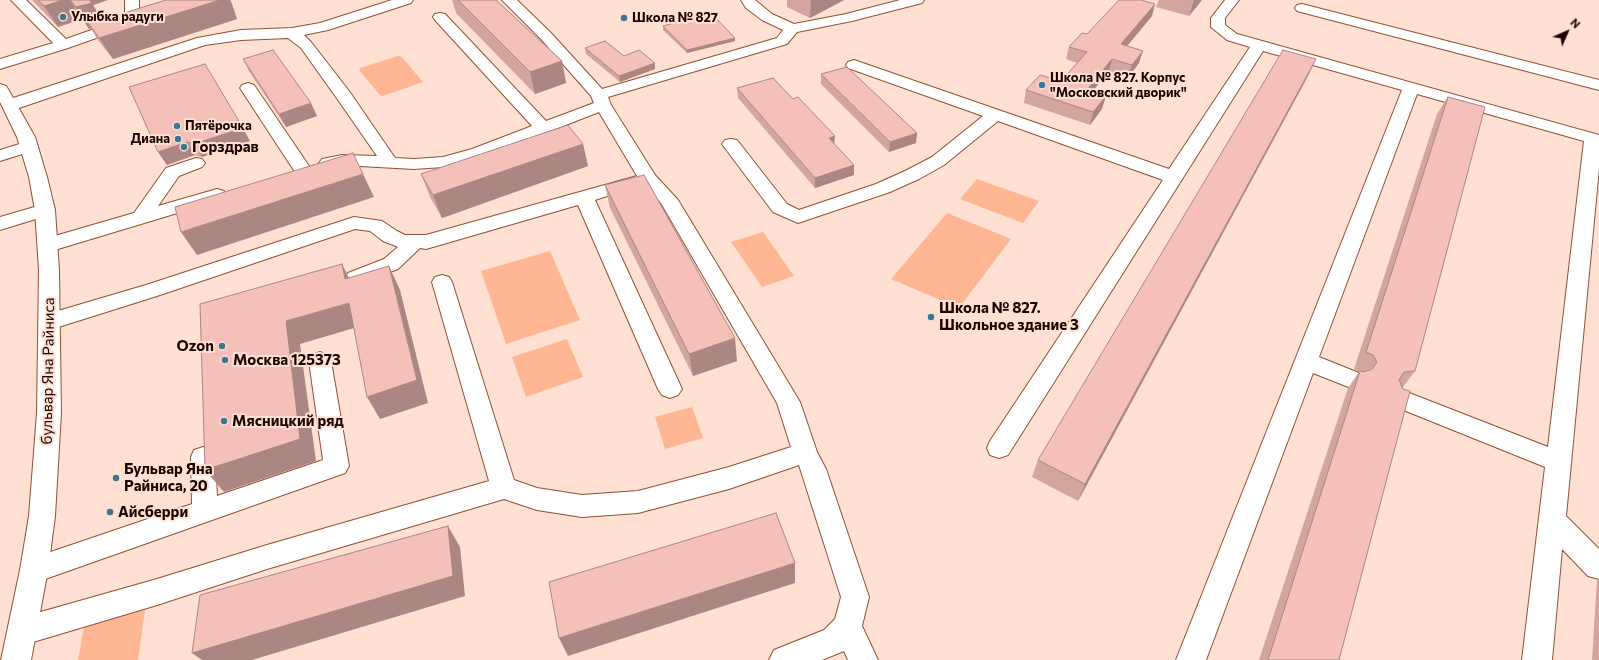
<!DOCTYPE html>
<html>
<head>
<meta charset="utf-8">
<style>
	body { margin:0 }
	#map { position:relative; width:1599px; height:660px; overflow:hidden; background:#ffe0d2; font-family:Commissioner,sans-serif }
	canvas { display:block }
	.north { position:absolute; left:1547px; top:12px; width:40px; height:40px; -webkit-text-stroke:3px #ffe0d2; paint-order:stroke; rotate:45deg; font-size:11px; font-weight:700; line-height:16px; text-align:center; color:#1b0400 }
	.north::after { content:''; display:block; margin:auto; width:14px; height:18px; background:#1b0400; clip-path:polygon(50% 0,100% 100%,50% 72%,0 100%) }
</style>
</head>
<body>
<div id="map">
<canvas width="1599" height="660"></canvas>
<div class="north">N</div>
</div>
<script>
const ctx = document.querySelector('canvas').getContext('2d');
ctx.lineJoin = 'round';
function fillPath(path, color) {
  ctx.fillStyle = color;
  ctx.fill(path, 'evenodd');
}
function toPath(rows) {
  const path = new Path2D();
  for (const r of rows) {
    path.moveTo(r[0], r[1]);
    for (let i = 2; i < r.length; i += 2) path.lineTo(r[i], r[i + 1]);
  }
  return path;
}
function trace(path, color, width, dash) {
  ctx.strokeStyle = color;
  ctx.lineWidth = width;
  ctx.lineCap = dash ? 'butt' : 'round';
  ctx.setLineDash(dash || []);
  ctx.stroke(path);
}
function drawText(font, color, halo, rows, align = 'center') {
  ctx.font = font + ' Commissioner,sans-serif';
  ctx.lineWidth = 4;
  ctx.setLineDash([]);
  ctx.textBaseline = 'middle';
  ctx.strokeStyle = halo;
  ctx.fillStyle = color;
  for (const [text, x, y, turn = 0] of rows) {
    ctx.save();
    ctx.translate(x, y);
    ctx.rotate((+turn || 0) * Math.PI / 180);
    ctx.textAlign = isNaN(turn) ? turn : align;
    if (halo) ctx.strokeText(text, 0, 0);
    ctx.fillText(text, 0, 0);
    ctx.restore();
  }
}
const green = toPath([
	[398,56,402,57,423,82,383,96,380,95,359,70,360,68],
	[977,179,1039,201,1023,223,960,199],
	[947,213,1011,239,959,308,891,279],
	[763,232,794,276,762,287,731,242],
	[550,251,580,320,506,344,481,271],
	[567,339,583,377,526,397,512,357],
	[692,407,703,438,665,449,655,417],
	[146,603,138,660,78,660,84,627]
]);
const minor = toPath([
	[11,0,26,0,66,39,117,21,125,20,125,0,139,0,139,20,137,23,129,24,127,27,68,48,0,69,0,59,53,43,11,0],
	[392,0,413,0,411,3,328,30,304,35,311,42,349,91,395,158,414,159,443,157,472,149,532,126,435,20,433,17,435,14,440,13,445,14,546,121,594,103,591,96,541,39,502,0,517,0,551,33,602,89,777,38,783,30,762,20,746,8,741,0,755,0,772,14,794,24,846,14,900,0,924,0,922,3,852,21,797,32,787,44,608,97,611,105,655,175,678,200,800,402,817,452,826,469,869,597,862,626,878,660,848,660,844,651,822,660,769,660,774,650,824,630,835,619,841,597,799,465,729,489,638,513,582,517,537,510,504,499,267,569,157,605,23,645,13,641,8,631,13,621,23,617,157,579,267,545,489,481,432,282,435,277,442,275,449,277,452,282,514,480,537,488,582,495,638,491,729,467,791,447,777,403,661,203,643,184,595,200,682,389,678,395,670,398,662,395,658,389,578,205,426,249,420,248,398,269,355,285,348,283,345,278,348,273,384,259,398,247,383,241,370,231,355,229,160,295,49,330,41,328,38,322,41,316,146,285,354,217,382,221,397,231,405,235,426,235,637,176,599,112,484,157,443,167,414,169,342,165,328,168,322,167,319,163,322,159,342,155,377,156,336,97,301,48,288,38,241,40,205,45,16,109,10,110,4,109,2,105,4,101,197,38,241,30,292,28,320,23,392,0],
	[1225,0,1239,0,1225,18,1225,25,1237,34,1599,135,1599,168,1566,516,1599,549,1599,579,1588,576,1562,549,1552,660,1522,660,1545,467,1391,405,1387,398,1391,391,1399,389,1548,447,1584,141,1417,94,1319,357,1359,373,1363,379,1359,385,1351,388,1313,373,1206,660,1176,660,1402,90,1263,51,1008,455,999,458,990,455,987,448,990,441,1163,180,998,121,944,165,919,179,890,192,798,223,773,212,722,144,725,140,731,139,737,140,787,204,799,210,876,184,905,171,932,157,983,116,848,68,846,65,848,62,854,60,1169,169,1250,47,1227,40,1211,27,1211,18,1225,0],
	[1302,4,1599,80,1599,90,1297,11,1295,8,1297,5,1302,4],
	[248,83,254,85,311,169,308,173,302,175,296,173,293,169,240,88,242,85,248,83],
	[29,141,35,142,38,146,35,150,0,161,0,150,29,141],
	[196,158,202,159,205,163,202,167,179,176,158,206,217,189,224,191,226,195,224,199,48,252,41,250,38,245,41,240,134,213,166,168,196,158],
	[45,204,52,206,55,210,52,214,0,230,0,217,45,204],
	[320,352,328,355,331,361,349,466,345,473,34,583,24,579,20,570,24,561,192,504,191,457,194,450,203,447,212,450,215,457,217,496,323,460,309,361,312,355,320,352]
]);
const major = toPath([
	[0,84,6,86,8,89,35,137,47,177,55,210,59,270,61,413,55,516,48,570,31,660,1,660,20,570,29,516,37,413,39,270,35,210,29,177,17,137,0,102,0,84]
]);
const wall = toPath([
	[32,0,108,0,93,5,98,13,108,18,166,0,230,0,232,4,237,19,113,59,97,39,91,28,89,29,82,19,58,27],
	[452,0,496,0,562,61,566,83,535,94,456,13],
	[787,0,844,0,810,18,787,7],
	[1159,0,1202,0,1189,16,1156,7],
	[1152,16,1127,46,1139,63,1128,78,1109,71,1092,92,1102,109,1090,125,1024,103,1026,90,1061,81,1077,63,1066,59,1069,47],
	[663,26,735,41,687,53,663,30],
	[585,48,655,63,655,69,620,82,586,54],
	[243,59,317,116,286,127,249,71],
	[821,74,917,133,916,143,889,152,821,84],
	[1308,76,1078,501,1032,477,1038,460],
	[129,87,250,141,202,157,195,155,167,165,158,152],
	[737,88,834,144,854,165,854,175,815,188,738,98],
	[1448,97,1415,371,1403,387,1339,660,1259,660,1348,388,1359,372,1354,369,1437,114],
	[583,144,588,166,442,218,430,197,421,174],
	[605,185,737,361,693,376,610,208],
	[1599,579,1599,660,1592,660,1597,580]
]);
const shadedWall = toPath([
	[63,0,70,0,82,19,58,27,44,6],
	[84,0,108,0,93,5,105,24,84,17,91,28,89,29,76,7],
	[220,0,230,0,232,4,237,19,113,59,99,38],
	[811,0,844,0,810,18],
	[1194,0,1202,0,1189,16],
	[1155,4,1152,16,1118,57,1121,44],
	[735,38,735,41,687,53,687,50],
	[1143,51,1139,63,1128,78,1132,65],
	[1112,59,1109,71,1083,103,1087,90],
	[1316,59,1308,76,1078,501,1085,484],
	[562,61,566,83,535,94,530,72],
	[655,63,655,69,620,82,619,76],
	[1106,96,1102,109,1090,125,1093,112],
	[311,103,317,116,286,127,279,114],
	[243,128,250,141,202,157,194,144],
	[917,133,916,143,889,152,890,142],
	[835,136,834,147,829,138],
	[187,142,195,155,167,165,158,152],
	[583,144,588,166,442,218,433,195],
	[854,165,854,175,815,188,815,178],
	[363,174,374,197,197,255,181,232],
	[342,264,354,288,345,279],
	[389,266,400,290,428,403,380,419,367,397],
	[349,303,361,326,300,344,316,461,224,492,205,470,286,321],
	[735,338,737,361,693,376,689,354],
	[448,526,460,547,465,596,252,660,202,660,192,653],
	[795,563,795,583,568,656,559,638]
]);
const building = toPath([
	[38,0,63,0,44,6,38,0],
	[70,0,89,0,92,3,76,7,70,0],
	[166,0,220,0,99,38,84,17,101,12,108,18,166,0],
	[458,0,496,0,562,61,530,72,458,0],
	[1119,0,1141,0,1155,4,1121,44,1143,51,1132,65,1112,59,1087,90,1106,96,1093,112,1026,90,1040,75,1061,81,1087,52,1069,47,1082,33,1087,34,1119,0],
	[711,13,735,38,687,50,663,26,711,13],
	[605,41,624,56,639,50,655,63,619,76,585,48,605,41],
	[273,50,311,103,279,114,243,59,273,50],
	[1283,50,1316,59,1085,484,1038,460,1283,50],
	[205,64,243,128,194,144,187,142,158,152,129,87,205,64],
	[847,67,917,133,890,142,821,74,847,67],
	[773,78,793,99,798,97,835,136,829,138,854,165,815,178,737,88,773,78],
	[1448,97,1485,107,1415,371,1404,372,1399,380,1403,389,1410,391,1339,660,1268,660,1360,371,1364,372,1372,369,1377,362,1373,355,1366,352,1448,97],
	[568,125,583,144,433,195,421,174,568,125],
	[353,153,363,174,181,232,175,207,353,153],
	[644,175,735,338,689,354,605,185,644,175],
	[342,264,345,279,389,266,417,380,367,397,349,303,286,321,300,439,205,470,200,304,342,264],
	[776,513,795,563,559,638,549,582,776,513],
	[448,526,453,576,192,653,200,595,448,526]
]);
const markers = [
	[63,17,4,"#3b778e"],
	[624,18,4,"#3b778e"],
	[1042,85,4,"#3b778e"],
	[177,126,4,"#3b778e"],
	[178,139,4,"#3b778e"],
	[184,147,4,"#3b778e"],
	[931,317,4,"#3b778e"],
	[222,346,4,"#3b778e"],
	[225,360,4,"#3b778e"],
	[224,421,4,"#3b778e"],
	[116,478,4,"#3b778e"],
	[110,512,4,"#3b778e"]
];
const farPoinames = [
	["Улыбка радуги",71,17],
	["Школа № 827",632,18],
	["Школа № 827. Корпус",1050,78],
	["\"Московский дворик\"",1050,93],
	["Пятёрочка",185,126],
	["Диана",170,139,"right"]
];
const poiNames = [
	["Горздрав",192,147],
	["Школа № 827.",939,308],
	["Школьное здание 3",939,325],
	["Ozon",214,346,"right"],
	["Москва 125373",233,360],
	["Мясницкий ряд",232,421],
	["Бульвар Яна",124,469],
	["Райниса, 20",124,486],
	["Айсберри",118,512]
];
const streetNames = [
	["бульвар Яна Райниса",48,371,-89]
];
fillPath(green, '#ffb693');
trace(minor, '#915031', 2);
trace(major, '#915031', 2);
fillPath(minor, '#fff');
fillPath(major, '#fff');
fillPath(wall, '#d3a5a0');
fillPath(shadedWall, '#ac8682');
fillPath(building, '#f5c0ba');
trace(building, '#ac8682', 1);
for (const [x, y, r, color] of markers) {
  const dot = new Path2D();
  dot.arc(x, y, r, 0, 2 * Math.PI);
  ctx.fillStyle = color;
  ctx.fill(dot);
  trace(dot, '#ffe0d2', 1.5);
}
drawText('bold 13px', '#1b0400', '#ffe0d2', farPoinames, 'left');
drawText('bold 15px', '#1b0400', '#ffe0d2', poiNames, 'left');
drawText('15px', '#1b0400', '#ffe0d2', streetNames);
</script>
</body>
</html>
